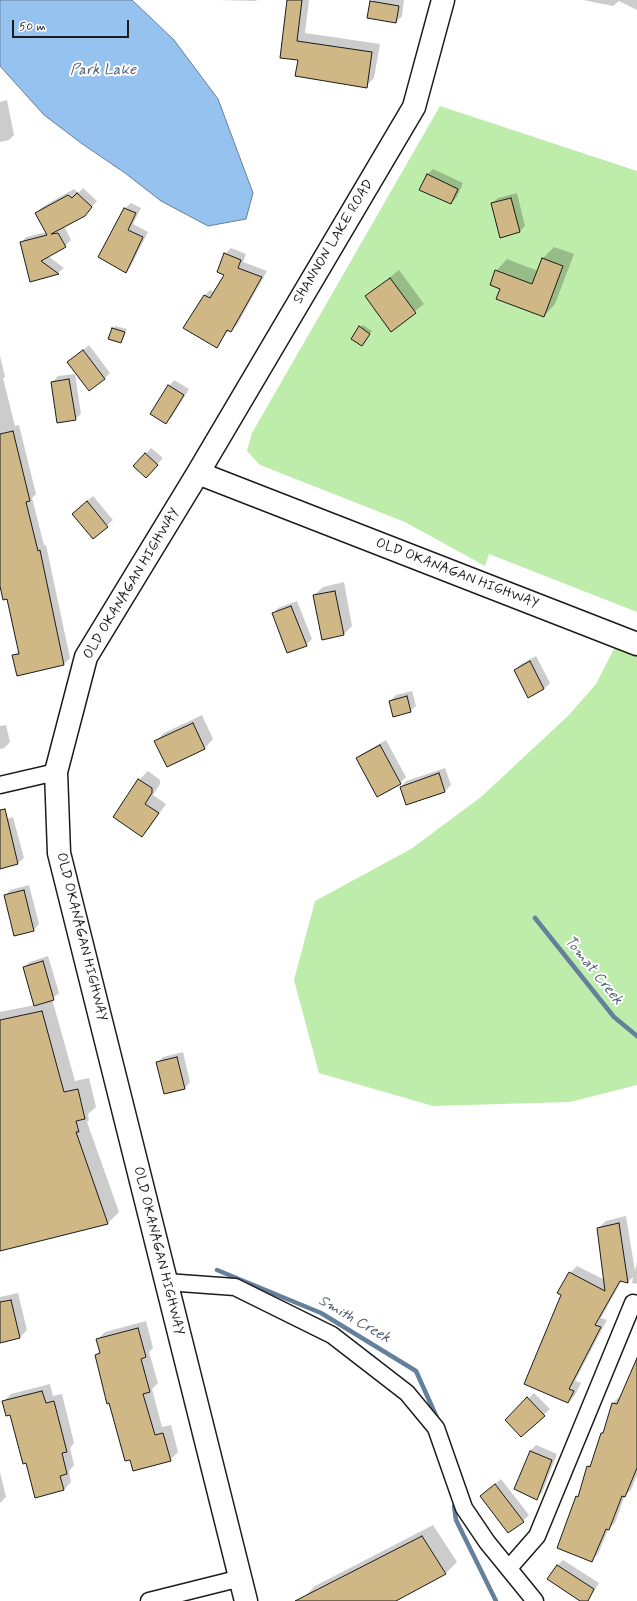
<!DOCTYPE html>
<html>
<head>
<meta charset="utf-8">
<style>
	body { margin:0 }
	#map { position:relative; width:637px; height:1601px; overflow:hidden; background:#fff; font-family:Mynerve,sans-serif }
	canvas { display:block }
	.scale { position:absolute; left:12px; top:20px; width:117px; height:18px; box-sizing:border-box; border:2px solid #1c1c1c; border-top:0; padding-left:5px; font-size:12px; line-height:14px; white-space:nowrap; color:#1c1c1c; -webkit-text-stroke:3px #fff; paint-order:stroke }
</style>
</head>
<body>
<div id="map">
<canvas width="637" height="1601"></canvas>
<div class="scale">50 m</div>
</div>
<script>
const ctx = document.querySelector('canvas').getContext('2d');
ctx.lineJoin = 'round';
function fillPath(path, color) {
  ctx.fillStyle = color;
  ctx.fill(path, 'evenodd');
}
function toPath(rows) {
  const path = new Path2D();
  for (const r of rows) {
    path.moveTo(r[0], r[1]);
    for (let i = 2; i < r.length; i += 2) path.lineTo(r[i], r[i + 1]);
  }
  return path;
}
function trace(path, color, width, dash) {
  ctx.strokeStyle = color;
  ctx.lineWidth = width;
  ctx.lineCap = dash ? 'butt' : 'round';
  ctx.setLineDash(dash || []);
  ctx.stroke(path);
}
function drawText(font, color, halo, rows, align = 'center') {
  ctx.font = font + ' Mynerve,sans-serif';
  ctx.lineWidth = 4;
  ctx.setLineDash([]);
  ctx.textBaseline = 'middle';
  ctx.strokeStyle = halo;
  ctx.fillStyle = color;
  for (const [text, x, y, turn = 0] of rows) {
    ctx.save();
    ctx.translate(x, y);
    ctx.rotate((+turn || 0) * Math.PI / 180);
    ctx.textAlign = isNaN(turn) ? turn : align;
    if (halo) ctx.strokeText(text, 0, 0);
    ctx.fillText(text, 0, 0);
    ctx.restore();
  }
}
const green = toPath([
	[440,106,637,171,637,612,489,554,485,566,405,522,260,465,247,451,252,433],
	[620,637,637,643,637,1085,570,1102,433,1106,319,1073,294,980,315,901,411,849,481,797,569,715,596,684]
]);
const water = toPath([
	[0,0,132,0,174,40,218,99,253,193,246,219,208,226,161,201,125,173,81,143,44,115,0,66,0,0]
]);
const shadow = toPath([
	[216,0,257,0,256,1],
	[288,0,309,0,305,33,380,44,374,78,366,86,299,59],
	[373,0,404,0,402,16,396,22,369,17],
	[583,0,637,0,637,10,619,1,613,6],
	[7,100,14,135,9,140,0,142,0,102],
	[433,169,463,183,457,197,451,203,427,175],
	[83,188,97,201,90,209,64,226,71,240,65,246,48,256,64,268,58,273,30,280,21,243,26,237,47,232,36,213,42,207,74,189,78,193],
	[517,193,525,226,519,232,492,204,498,198],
	[131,203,141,208,133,224,148,232,131,266,126,272,100,256,125,208],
	[554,247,574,254,555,304,544,316,501,288,496,271,507,259,538,271,543,258],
	[231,248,246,254,243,262,267,271,237,325,231,331,229,330,216,347,185,328,205,295,210,290,214,292,225,275,225,254],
	[399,270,424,304,392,330,367,296],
	[363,325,372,331,362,345,360,327],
	[115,326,127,329,121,342,113,328],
	[89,345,110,373,104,379,69,362],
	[0,356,5,377,3,378,15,426,19,425,36,494,32,498,44,545,46,545,70,658,64,664,13,656,19,650,8,598,0,579],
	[75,374,81,414,75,419,52,382,58,376],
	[174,380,189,389,172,417,166,422,169,386],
	[151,448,163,458,146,476,134,466],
	[93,496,113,520,93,538,79,508],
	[344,582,352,626,344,634,314,595,323,587],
	[297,601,312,639,306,645,273,614,278,608],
	[536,656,550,683,544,689,529,696,515,670,521,664],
	[412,691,416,706,410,711,390,701,396,695],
	[202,715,213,739,205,748,167,766,155,742,164,733],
	[6,725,10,742,4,748,0,749,0,726],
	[386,740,406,777,400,783,357,758,363,753],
	[445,768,451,785,445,791,407,804,401,787,406,781],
	[148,771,160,780,160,784,153,795,166,804,150,827,142,836,139,780],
	[13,817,24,858,18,863,0,868,0,821],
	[29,885,39,924,34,930,5,896,10,890],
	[48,956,59,993,52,999,75,1081,89,1078,96,1107,88,1114,89,1120,87,1122,119,1212,108,1223,0,1249,0,1012,35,1005,24,967,30,962],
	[183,1052,190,1082,185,1088,157,1063,163,1057],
	[626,1216,635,1271,637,1262,637,1284,632,1283,633,1277,628,1282,622,1280,601,1318,607,1320,575,1381,581,1383,575,1395,568,1402,562,1295,570,1273,577,1266,605,1280,598,1228,606,1221],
	[18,1293,27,1330,20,1337,0,1342,0,1297],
	[146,1321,153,1348,149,1352,158,1383,152,1389,162,1427,171,1425,178,1452,170,1460,96,1355,100,1351,97,1340,105,1332],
	[637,1358,637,1475,631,1490,625,1495,615,1523,609,1528,598,1554,591,1561,577,1497,580,1494,588,1466,593,1462,602,1433,606,1429,613,1403,619,1397,621,1397],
	[50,1384,53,1396,62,1394,74,1443,70,1448,74,1465,69,1471,71,1482,64,1490,27,1462,11,1413,4,1401,11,1394],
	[534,1393,550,1409,521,1436,507,1420],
	[536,1445,557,1454,542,1493,536,1498,516,1489,530,1451],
	[0,1472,6,1497,0,1503],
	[501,1479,529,1515,523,1521,481,1496],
	[433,1525,457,1562,446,1573,394,1601,306,1601,304,1597,315,1586],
	[563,1560,599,1583,588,1601,582,1601,557,1566]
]);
const stream = toPath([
	[535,918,614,1017,637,1036],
	[217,1270,321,1313,416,1371,438,1420],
	[454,1506,456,1520,496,1601]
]);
const building = toPath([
	[287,0,302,0,297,41,372,52,367,88,295,76,298,60,280,58,287,0],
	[370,1,399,6,396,23,367,18,370,1],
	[427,174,458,189,451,204,419,190,427,174],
	[77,193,92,207,85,216,51,234,58,233,66,247,41,261,59,274,30,282,20,242,47,235,35,213,68,195,72,198,77,193],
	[511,198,520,232,500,238,491,203,511,198],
	[124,208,136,213,128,230,143,237,126,273,98,257,124,208],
	[224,253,241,260,238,268,262,277,231,332,227,330,217,348,183,328,204,295,210,298,224,275,217,272,224,253],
	[542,258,563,266,544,317,496,299,500,289,490,285,495,270,532,284,542,258],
	[390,278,416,313,391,332,365,296,390,278],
	[359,326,370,334,362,346,351,339,359,326],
	[112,328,125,332,121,343,108,339,112,328],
	[83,350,105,379,89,391,67,362,83,350],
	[69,379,76,420,57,423,51,382,69,379],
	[168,385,184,395,166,424,150,414,168,385],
	[13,431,30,501,26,502,38,551,40,550,64,665,17,676,12,655,19,654,7,599,3,600,0,586,0,434,13,431],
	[145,453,158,465,146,478,133,466,145,453],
	[87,501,108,527,93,539,72,514,87,501],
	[335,591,344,635,322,640,313,595,335,591],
	[291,606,307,646,287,653,272,613,291,606],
	[530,661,544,689,528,698,514,670,530,661],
	[407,696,411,712,393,717,389,701,407,696],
	[193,723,205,749,167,767,154,741,193,723],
	[380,745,401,784,377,797,356,758,380,745],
	[439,773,445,792,406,805,400,787,439,773],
	[138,779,152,788,152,793,145,804,159,813,142,837,113,817,138,779],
	[5,809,18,864,0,869,0,810,5,809],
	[24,890,34,931,14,936,4,895,24,890],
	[43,961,54,1000,34,1006,23,967,43,961],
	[42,1011,64,1092,78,1089,85,1119,76,1121,79,1132,76,1132,108,1224,0,1251,0,1020,42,1011],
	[177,1057,185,1089,164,1094,156,1062,177,1057],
	[619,1223,628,1283,620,1281,595,1325,601,1327,569,1389,574,1391,568,1403,524,1384,561,1295,557,1293,569,1272,605,1291,597,1228,619,1223],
	[11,1300,20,1338,0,1343,0,1302,11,1300],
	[138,1328,146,1357,141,1359,150,1392,143,1394,155,1435,163,1433,171,1461,133,1471,130,1460,125,1461,109,1403,107,1404,95,1355,100,1353,96,1339,138,1328],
	[637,1358,637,1468,625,1497,622,1496,609,1530,606,1529,592,1562,557,1548,576,1496,578,1497,587,1466,590,1467,601,1433,603,1433,612,1403,617,1404,637,1358],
	[42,1391,46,1403,54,1401,67,1452,62,1453,67,1474,60,1476,64,1490,35,1498,26,1463,23,1464,10,1415,6,1416,2,1401,42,1391],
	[527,1397,545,1416,521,1437,505,1420,527,1397],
	[530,1451,552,1460,537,1500,514,1489,530,1451],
	[495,1484,524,1522,508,1533,480,1496,495,1484],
	[422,1536,446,1574,396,1601,295,1601,422,1536],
	[557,1565,594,1589,588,1601,580,1601,547,1579,557,1565]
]);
const street = toPath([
	[0,785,56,772],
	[166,1282,235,1287,332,1335,407,1393,436,1428,464,1508,487,1542,535,1601],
	[509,1568,537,1536,633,1303,637,1304],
	[149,1601,241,1578]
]);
const secondary = toPath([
	[198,473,637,644],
	[246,1601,59,853,56,772,86,657,198,473,414,107,443,0]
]);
const streetNames = [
	["SHANNON LAKE ROAD",334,242,-59],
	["OLD OKANAGAN HIGHWAY",457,574,21],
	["OLD OKANAGAN HIGHWAY",132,584,-59],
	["OLD OKANAGAN HIGHWAY",81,937,76],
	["OLD OKANAGAN HIGHWAY",158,1251,76]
];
const waterNames = [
	["Park Lake",103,71],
	["Tomat Creek",593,971,51],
	["Smith Creek",354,1320,30]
];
fillPath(green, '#bdecab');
fillPath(water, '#96c2ef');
trace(water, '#65809b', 1);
fillPath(shadow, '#0003');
trace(stream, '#65809b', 4.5);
fillPath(building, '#cfb786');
trace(building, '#1c1c1c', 1);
trace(street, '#1c1c1c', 19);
trace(secondary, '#1c1c1c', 25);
trace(street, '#fff', 16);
trace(secondary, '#fff', 22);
drawText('14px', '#1c1c1c', '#fff', streetNames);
drawText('italic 15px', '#4d5e70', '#fff', waterNames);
</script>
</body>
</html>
